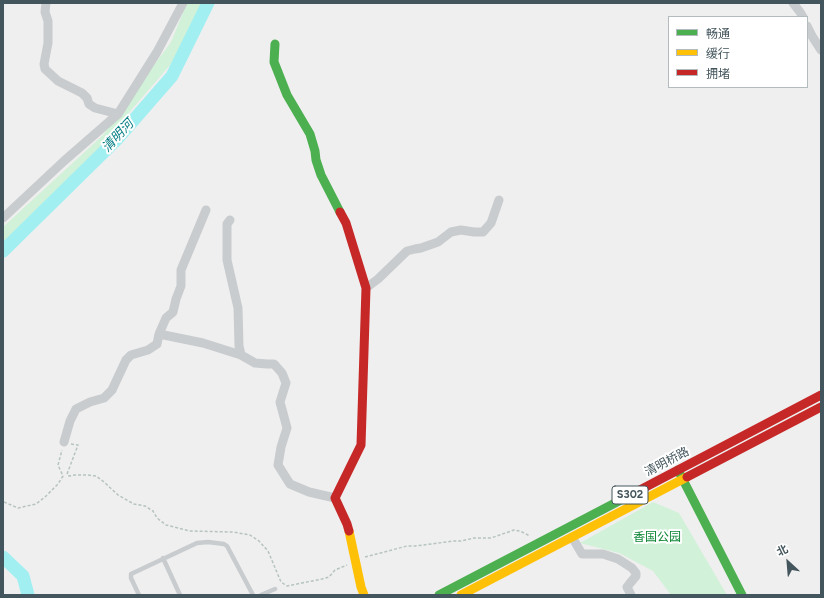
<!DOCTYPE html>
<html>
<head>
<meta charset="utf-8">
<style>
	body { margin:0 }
	#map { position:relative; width:824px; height:598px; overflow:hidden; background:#f0efef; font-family:Figtree,"Noto Sans SC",sans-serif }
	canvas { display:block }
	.frame { position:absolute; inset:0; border:4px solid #44565d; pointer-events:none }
	.legend { position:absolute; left:668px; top:16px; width:140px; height:72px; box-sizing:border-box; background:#fff; border:1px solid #b4bbbe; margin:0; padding:5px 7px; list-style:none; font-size:12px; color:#44565d }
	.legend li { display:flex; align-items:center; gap:8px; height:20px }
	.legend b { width:20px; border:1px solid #b4bbbe }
	.north { position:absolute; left:768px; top:542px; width:40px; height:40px; -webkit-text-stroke:3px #fff; paint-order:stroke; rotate:334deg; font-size:11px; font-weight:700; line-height:16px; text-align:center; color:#44565d }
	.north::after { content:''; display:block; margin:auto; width:14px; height:18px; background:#44565d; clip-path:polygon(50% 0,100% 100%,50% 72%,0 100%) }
</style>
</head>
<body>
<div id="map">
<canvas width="824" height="598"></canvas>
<div class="frame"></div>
<ul class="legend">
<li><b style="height:5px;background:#4caf50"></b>畅通</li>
<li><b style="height:5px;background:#ffc107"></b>缓行</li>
<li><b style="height:5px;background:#c62828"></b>拥堵</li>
</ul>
<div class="north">北</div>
</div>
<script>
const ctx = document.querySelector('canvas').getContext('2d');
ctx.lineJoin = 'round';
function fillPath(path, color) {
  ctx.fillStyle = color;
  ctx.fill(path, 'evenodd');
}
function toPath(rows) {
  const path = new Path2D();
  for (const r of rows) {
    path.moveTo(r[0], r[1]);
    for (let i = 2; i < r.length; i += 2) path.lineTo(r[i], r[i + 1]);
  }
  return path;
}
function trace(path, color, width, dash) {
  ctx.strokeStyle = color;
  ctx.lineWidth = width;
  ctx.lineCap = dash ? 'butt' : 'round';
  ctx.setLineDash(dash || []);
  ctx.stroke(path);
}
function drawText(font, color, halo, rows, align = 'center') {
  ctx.font = font + ' Figtree,"Noto Sans SC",sans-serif';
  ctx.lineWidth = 4;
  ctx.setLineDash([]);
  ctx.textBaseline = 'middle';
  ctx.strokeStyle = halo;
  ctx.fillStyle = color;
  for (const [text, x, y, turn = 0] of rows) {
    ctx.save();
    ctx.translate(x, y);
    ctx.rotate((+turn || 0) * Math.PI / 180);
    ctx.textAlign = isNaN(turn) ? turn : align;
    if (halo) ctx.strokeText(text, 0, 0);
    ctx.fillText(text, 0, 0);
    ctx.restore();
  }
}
const green = toPath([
	[187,3,204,3,171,64,89,159,3,247,3,227,102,136,171,42],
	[653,502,679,513,727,595,671,595,653,571,619,553,580,543]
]);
const river = toPath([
	[3,251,118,138,172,76,208,3],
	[3,557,23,576,28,595]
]);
const path = toPath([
	[71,444,78,445,67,474,69,476,75,475,87,475,96,476,104,482,118,495,134,504,145,506,153,511,157,518,166,525,190,531,233,532,250,535,259,541,268,551,281,582,287,586,322,579,329,577,335,570,347,565],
	[4,502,18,508,36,504,45,497,58,484,63,476,58,465,62,450],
	[365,557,407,546,415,546,454,541,461,541,474,538,491,538,514,530,520,531,530,536]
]);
const lane = toPath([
	[163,558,180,595],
	[139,595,131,578,131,574,197,543,208,542,224,544,227,546,253,595],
	[261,595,275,589]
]);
const street = toPath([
	[46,3,45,12,48,21,48,43,44,64,45,69,58,81,82,93,87,98,89,104,95,108,118,114],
	[793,3,800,12,803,17],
	[807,26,812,36,821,50],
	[3,218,64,161,118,114,157,52,183,3],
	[230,220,227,224,227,260,238,308,239,346,241,355,255,363,267,364,274,364,282,373,286,383,280,402,287,428,281,447,278,465,290,484,309,492,335,498],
	[366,288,378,279,407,251,415,249,421,248,438,242,451,232,461,230,474,232,483,232,491,223,499,200],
	[159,334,203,343,241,355],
	[64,442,70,421,76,409,90,402,104,398,112,390,126,360,131,355,148,350,157,344,159,334,166,318,173,312,176,299,181,286,181,270,206,210],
	[572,537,582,554,603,554,618,559,632,568,636,573,636,576,631,582,627,587,631,595]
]);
const fast = toPath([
	[275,44,274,62,287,95,310,134,315,151,316,160,321,175,340,212],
	[678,470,742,595],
	[439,595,638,491]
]);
const slow = toPath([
	[349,531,361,587,364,595],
	[461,595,687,477]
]);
const jam = toPath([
	[340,212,346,223,366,288,361,445,335,498,347,524,349,531],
	[687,477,821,407],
	[638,491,821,395]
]);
const shields = [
	[630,495,36]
];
const shieldNames = [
	["S302",630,495]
];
const streetNames = [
	["清明桥路",667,462,-28]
];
const parkNames = [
	["香国公园",657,537]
];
const waterNames = [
	["清明河",118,136,-47]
];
fillPath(green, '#d1f1d8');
trace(river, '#a2eff2', 13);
trace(path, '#b5c4be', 1.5, [3, 2]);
trace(lane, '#c8ccce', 4.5);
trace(street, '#c8ccce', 9);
trace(fast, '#4caf50', 9);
trace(slow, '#ffc107', 9);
trace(jam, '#c62828', 9);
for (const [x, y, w] of shields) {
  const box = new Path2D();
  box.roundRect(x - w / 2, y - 9, w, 18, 3);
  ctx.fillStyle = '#fff';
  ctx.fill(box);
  trace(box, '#44565d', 1);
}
drawText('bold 11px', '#44565d', null, shieldNames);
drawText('12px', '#44565d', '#fff', streetNames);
drawText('12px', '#0e8636', '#fff', parkNames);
drawText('italic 13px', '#057e84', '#fff', waterNames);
</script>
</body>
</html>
